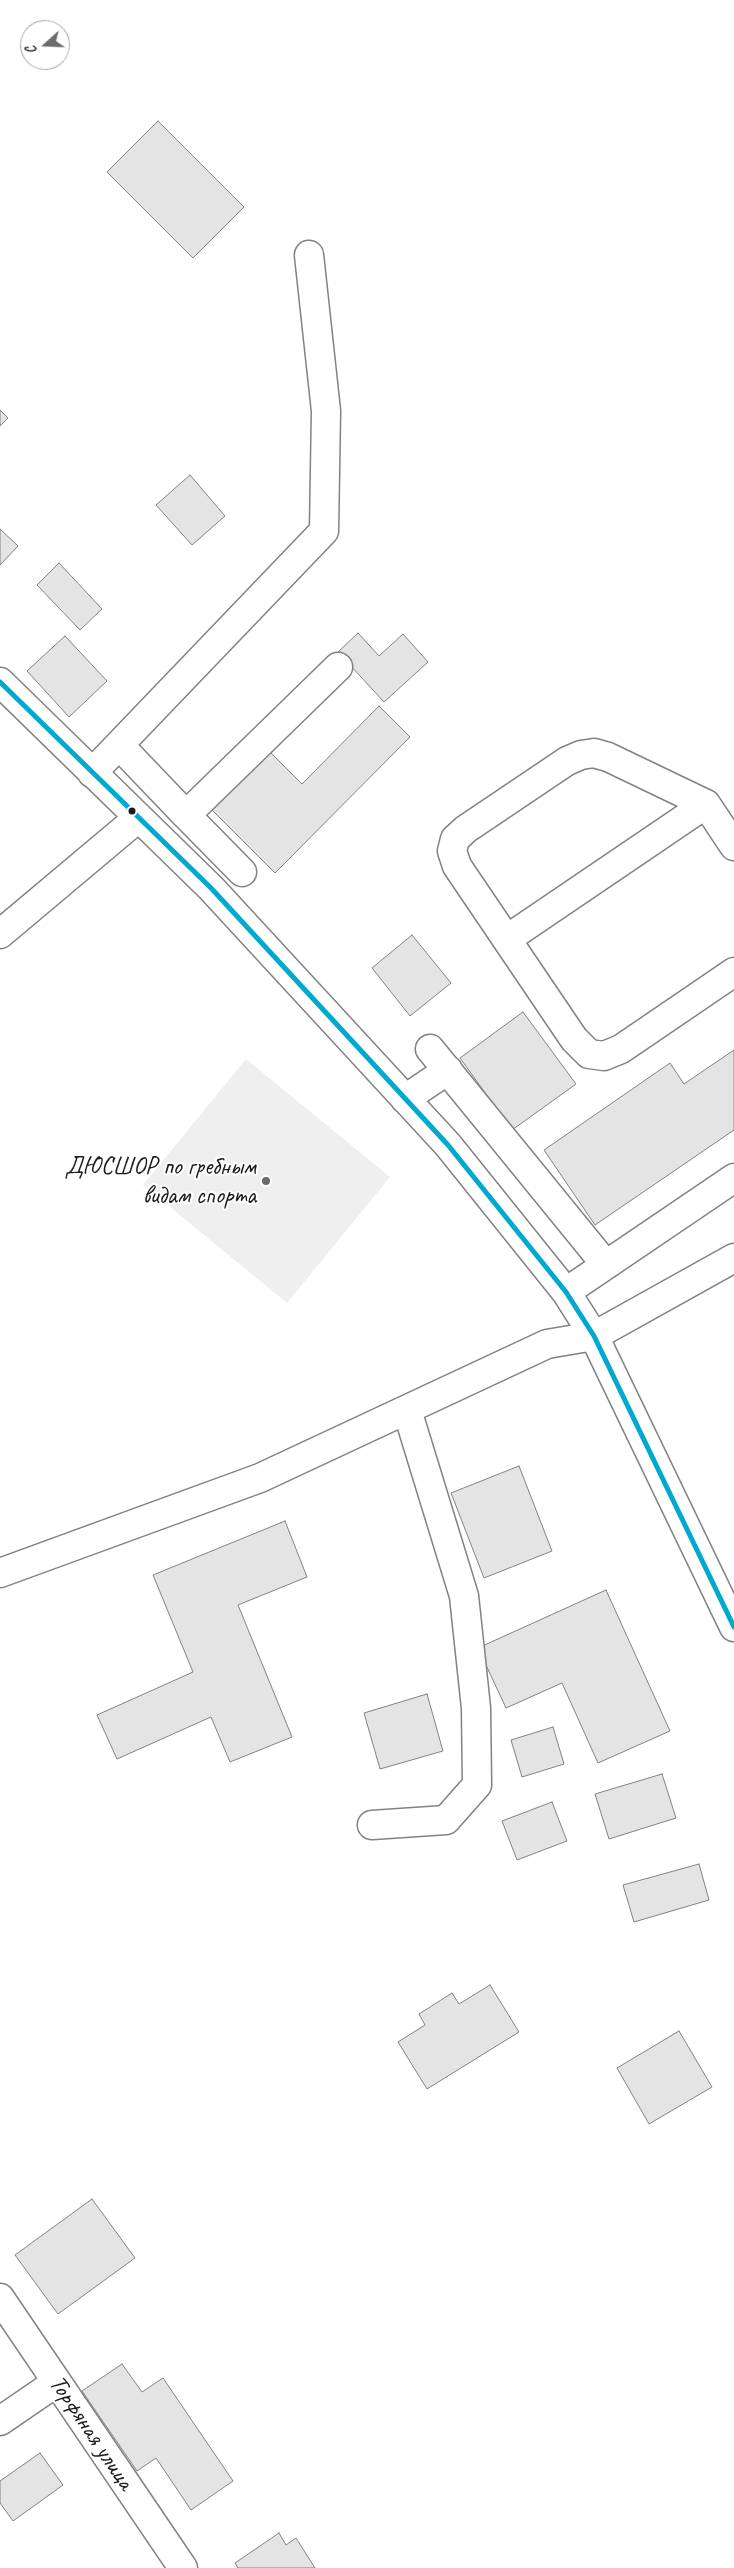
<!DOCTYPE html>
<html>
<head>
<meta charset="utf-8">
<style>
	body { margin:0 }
	#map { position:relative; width:734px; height:2568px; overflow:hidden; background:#fff; font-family:Caveat,sans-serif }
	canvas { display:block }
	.north { position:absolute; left:20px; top:20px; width:50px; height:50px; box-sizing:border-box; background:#fff; border:1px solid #a4a4a4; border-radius:50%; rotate:250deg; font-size:14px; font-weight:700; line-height:20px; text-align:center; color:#1c1c1c }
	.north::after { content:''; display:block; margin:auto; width:18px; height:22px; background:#6b6b6b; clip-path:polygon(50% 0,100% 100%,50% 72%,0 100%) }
</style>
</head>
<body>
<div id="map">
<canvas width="734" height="2568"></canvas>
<div class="north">С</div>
</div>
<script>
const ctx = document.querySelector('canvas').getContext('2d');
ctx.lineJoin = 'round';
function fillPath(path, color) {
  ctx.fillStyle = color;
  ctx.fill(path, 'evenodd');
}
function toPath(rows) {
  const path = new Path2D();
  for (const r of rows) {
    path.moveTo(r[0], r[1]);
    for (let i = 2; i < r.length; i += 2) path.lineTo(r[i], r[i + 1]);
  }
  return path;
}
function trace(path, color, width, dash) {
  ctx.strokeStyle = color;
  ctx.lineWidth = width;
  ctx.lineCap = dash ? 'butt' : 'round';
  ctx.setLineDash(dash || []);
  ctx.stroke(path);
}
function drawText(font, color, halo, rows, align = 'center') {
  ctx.font = font + ' Caveat,sans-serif';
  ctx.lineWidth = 4;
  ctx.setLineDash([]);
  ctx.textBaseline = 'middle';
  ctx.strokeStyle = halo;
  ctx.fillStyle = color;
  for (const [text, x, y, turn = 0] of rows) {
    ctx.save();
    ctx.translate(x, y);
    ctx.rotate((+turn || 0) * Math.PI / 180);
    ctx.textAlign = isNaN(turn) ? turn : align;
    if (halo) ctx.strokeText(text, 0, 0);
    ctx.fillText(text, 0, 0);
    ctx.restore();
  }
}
const green = toPath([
	[246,1059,390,1177,287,1303,143,1185]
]);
const building = toPath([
	[158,121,244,207,193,258,107,172,158,121],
	[0,410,8,418,0,426,0,410],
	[190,475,225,516,192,545,156,505,190,475],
	[0,529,18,546,0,565,0,529],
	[59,563,102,609,80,630,37,585,59,563],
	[358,633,379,656,403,634,428,662,384,702,338,652,358,633],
	[65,636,107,681,69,717,27,671,65,636],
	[379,706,410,737,275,873,212,810,270,752,302,784,379,706],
	[412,935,451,983,410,1016,372,968,412,935],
	[523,1012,576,1084,512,1130,460,1058,523,1012],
	[734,1050,734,1130,595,1225,544,1150,670,1063,684,1084,734,1050],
	[519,1466,552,1551,484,1578,451,1493,519,1466],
	[285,1521,307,1577,238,1605,292,1737,230,1762,211,1717,117,1759,97,1715,193,1672,153,1575,285,1521],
	[606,1590,670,1731,598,1763,562,1683,506,1708,478,1648,606,1590],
	[427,1694,443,1751,380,1769,364,1713,427,1694],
	[553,1727,564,1764,522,1777,511,1740,553,1727],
	[662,1774,676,1818,609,1839,595,1794,662,1774],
	[552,1802,567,1841,517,1860,502,1821,552,1802],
	[699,1864,709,1900,634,1922,623,1885,699,1864],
	[490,1985,519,2032,427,2089,398,2042,425,2025,419,2014,452,1993,459,2004,490,1985],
	[679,2031,712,2087,649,2124,617,2068,679,2031],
	[92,2199,135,2258,58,2314,15,2255,92,2199],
	[122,2364,142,2392,163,2378,233,2481,191,2510,156,2458,137,2471,82,2391,122,2364],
	[40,2453,63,2485,13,2521,0,2503,0,2481,40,2453],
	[279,2533,286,2545,296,2538,315,2568,238,2568,235,2563,279,2533]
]);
const minor = toPath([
	[0,682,211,888,448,1145,566,1292,594,1336,734,1627],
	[119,745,186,815,338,667],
	[92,773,324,531,326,411,309,255],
	[186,815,242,872],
	[734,846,706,804,608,757,594,753,581,755,567,761,466,829,455,839,452,851,457,866,574,1039,589,1054,604,1056,621,1049,734,972],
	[0,934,138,818],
	[507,939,706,804],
	[430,1049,606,1265],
	[405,1099,448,1070],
	[566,1292,734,1178],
	[0,1573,260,1478,547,1344,594,1336,734,1258],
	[372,1825,446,1820,477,1785,476,1708,464,1596,407,1410],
	[0,2298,183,2568],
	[0,2421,57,2382]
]);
const bus1 = toPath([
	[0,682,211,888,448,1145,566,1292,594,1336,734,1627]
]);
const markers = [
	[132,811,4.5,"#1c1c1c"],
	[266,1181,5,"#6b6b6b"]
];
const poiNames = [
	["ДЮСШОР по гребным",256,1167],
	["видам спорта",256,1196]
];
const streetNames = [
	["Торфяная улица",91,2433,56]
];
fillPath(green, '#efefef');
fillPath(building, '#e4e4e4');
trace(building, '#828282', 1);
trace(minor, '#828282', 31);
trace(minor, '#fff', 28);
trace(bus1, '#00a9ce', 5);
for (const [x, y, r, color] of markers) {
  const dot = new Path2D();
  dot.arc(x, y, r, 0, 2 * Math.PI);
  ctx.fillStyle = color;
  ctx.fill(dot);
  trace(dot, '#fff', 2);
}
drawText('25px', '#1c1c1c', '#fff', poiNames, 'right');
drawText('25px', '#1c1c1c', '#fff', streetNames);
</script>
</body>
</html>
